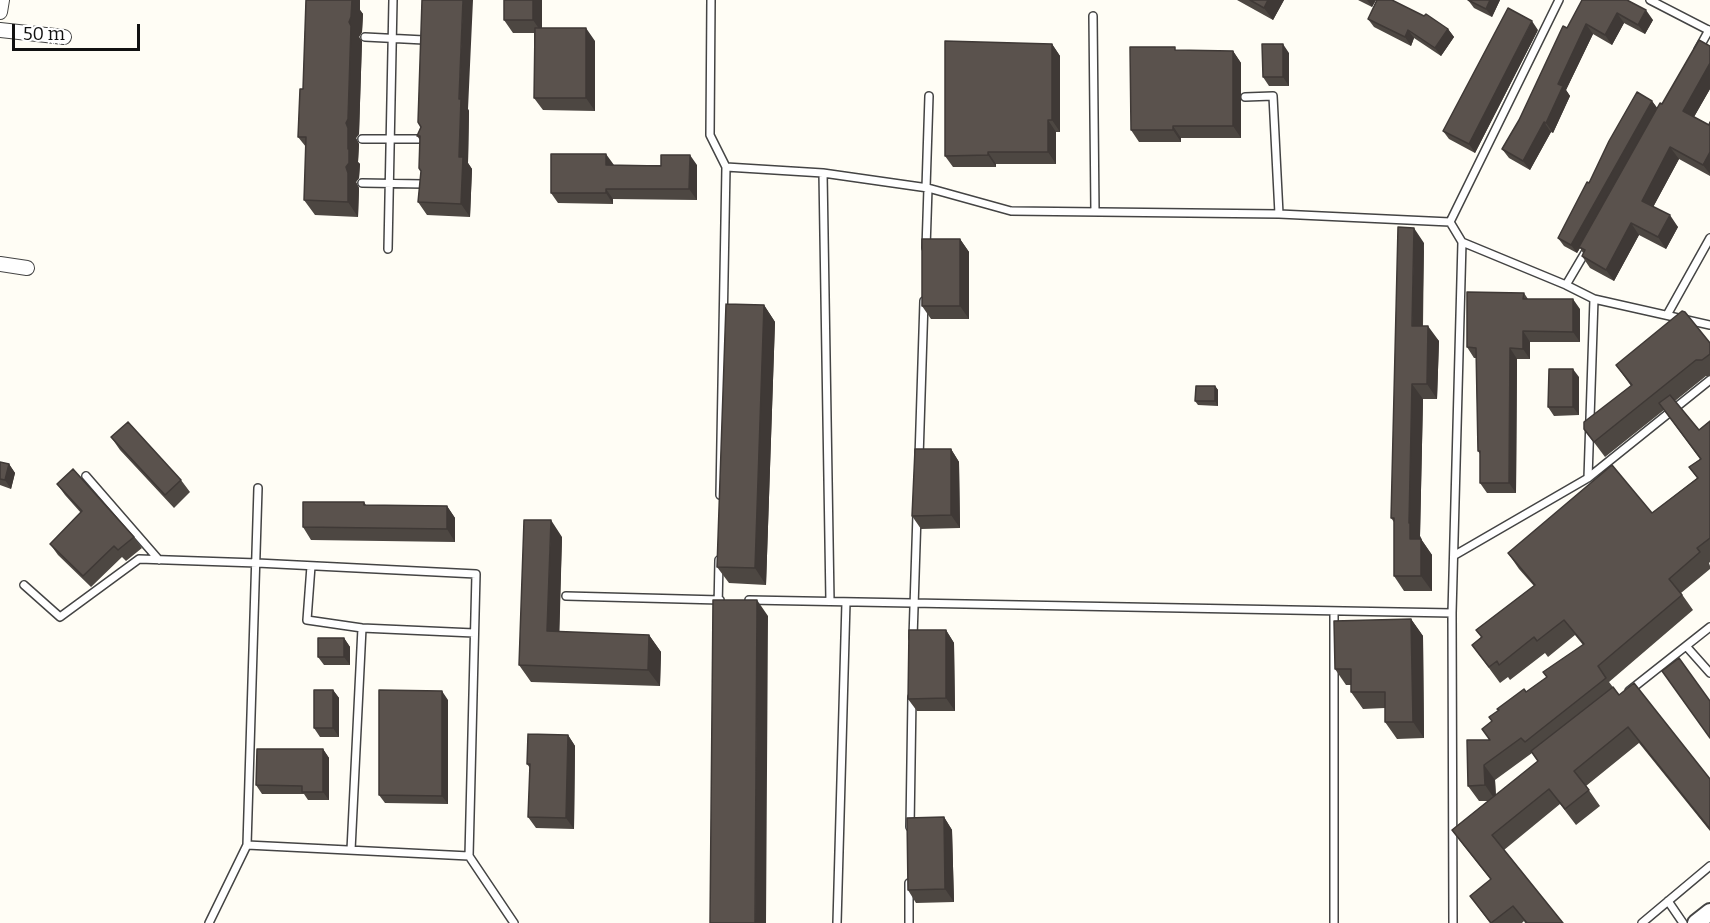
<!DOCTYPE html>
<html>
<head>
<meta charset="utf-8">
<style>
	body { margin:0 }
	#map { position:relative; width:1710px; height:923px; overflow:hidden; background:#fffdf5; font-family:Bitter,serif }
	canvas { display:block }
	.scale { position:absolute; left:12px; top:24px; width:128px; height:27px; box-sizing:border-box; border:3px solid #111; border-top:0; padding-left:8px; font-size:18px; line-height:21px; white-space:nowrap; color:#111; -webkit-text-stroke:4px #fff; paint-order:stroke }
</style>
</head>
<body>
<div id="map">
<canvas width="1710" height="923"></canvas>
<div class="scale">50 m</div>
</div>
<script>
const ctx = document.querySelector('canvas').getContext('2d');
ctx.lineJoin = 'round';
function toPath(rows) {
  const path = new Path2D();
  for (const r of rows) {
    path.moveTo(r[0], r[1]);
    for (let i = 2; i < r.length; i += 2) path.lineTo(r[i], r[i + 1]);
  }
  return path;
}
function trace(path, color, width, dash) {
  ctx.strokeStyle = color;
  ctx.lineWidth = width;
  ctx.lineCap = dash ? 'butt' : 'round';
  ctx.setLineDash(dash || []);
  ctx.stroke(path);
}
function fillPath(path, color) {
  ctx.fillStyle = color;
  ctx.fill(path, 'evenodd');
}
const service = toPath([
	[711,0,710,135,726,167,720,495],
	[1650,0,1710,31],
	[1093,16,1095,212],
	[365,37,424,40],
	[1698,50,1709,30],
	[1245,97,1273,96,1279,214],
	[362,139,424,139],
	[726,167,823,173,928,188,1011,211,1279,214,1450,222,1462,242,1566,285,1594,299,1710,325],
	[823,173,830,601],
	[362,183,424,184],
	[926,188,929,96],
	[1450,222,1559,0],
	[926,248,928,188],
	[388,249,393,0],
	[1566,285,1586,251],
	[1667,315,1710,238],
	[919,458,924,301],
	[86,476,159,560],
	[1588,478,1594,299],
	[1455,555,1588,478,1710,380],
	[311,566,307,620,362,628,474,633],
	[24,585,60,617,139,559,257,563,476,574,469,856],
	[566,596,720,600],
	[749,600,1452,613],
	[718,609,719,560],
	[1334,611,1334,923],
	[913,638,917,514],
	[1686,646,1710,673],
	[1629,691,1710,627],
	[910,827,912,697],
	[247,845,469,856,514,923],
	[351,850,362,628],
	[1668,901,1683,923],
	[209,923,247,845,258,488],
	[837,923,846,602],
	[909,923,909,883],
	[1453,923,1452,613,1462,242],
	[1642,923,1710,866]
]);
const minor = toPath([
	[0,12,2,0],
	[0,30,64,37],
	[0,264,27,268]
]);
const tertiary = toPath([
	[1696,923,1710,912]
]);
const wall = toPath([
	[306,0,360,0,360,10,363,14,362,32,359,37,362,41,359,134,356,138,359,144,358,162,360,164,359,178,356,182,359,188,358,217,315,215,304,200,306,147,298,137,303,89],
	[542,0,542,28,595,41,595,111,543,110,534,98,534,33,513,33,504,20],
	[1237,0,1284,0,1273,20],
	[1358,0,1376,0,1372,7],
	[1468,0,1500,0,1492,17,1474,8],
	[1582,0,1653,20,1645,34,1624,23,1612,45,1593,34,1566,90,1570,96,1553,133,1551,132,1530,170,1509,158,1502,149,1519,120],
	[1368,19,1448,29,1454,37,1441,56,1414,38,1411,46,1374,27],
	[1538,30,1475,153,1449,139,1443,131],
	[1052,44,1060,56,1060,132,1056,132,1056,164,996,164,996,167,953,167,945,156],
	[1710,46,1710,89,1694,117,1709,125,1710,122,1710,176,1679,159,1653,207,1678,227,1666,249,1639,235,1614,281,1590,268,1582,256,1583,253,1580,248,1577,253,1564,246,1558,238,1589,183,1652,101,1657,108,1662,104],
	[1233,51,1241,63,1241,138,1181,138,1181,142,1139,142,1131,130],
	[1289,53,1289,86,1269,86,1263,77],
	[468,109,469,111,468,163,472,169,470,217,427,215,418,202,421,171,420,140,417,136],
	[614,165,697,165,697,200,613,199,613,204,558,203,551,193],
	[960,239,969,252,969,319,931,319,922,306],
	[1424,243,1423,326,1439,341,1437,399,1423,399,1420,536,1421,539,1432,555,1432,591,1404,591,1394,576,1394,522,1391,518],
	[1524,293,1528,299,1580,309,1580,342,1530,342,1530,359,1517,359,1516,493,1487,493,1480,483,1480,454,1478,451,1476,358,1474,358,1467,347],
	[764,305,775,322,766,585,729,583,717,567],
	[1710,343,1710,376,1706,376,1675,401,1699,430,1710,421,1710,562,1709,563,1710,566,1710,569,1681,593,1693,610,1609,682,1619,695,1710,779,1710,831,1639,743,1586,786,1600,806,1576,825,1560,804,1504,850,1563,923,1525,923,1524,921,1522,923,1490,923,1470,896,1491,880,1464,846,1452,830,1488,801,1479,801,1468,786,1489,740,1492,721,1526,692,1547,677,1583,645,1575,635,1548,657,1545,653,1510,680,1508,677,1500,683,1472,645,1481,637,1476,630,1534,586,1519,569,1508,553,1652,513,1697,478,1689,467,1700,459,1664,410,1605,457,1584,429,1631,386,1616,365],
	[1532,753,1538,761,1496,795,1495,780],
	[1579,377,1579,415,1554,416,1548,407],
	[1215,386,1218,390,1218,406,1198,405,1195,401],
	[111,437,181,480,190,492,174,508,120,450],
	[951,449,959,462,960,528,921,529,912,516],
	[0,462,9,464,15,473,11,489,0,485],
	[57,484,134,537,142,548,126,561,122,557,91,587,58,555,50,544,81,513,65,495],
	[364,502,366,505,447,506,455,518,455,542,311,540,303,527],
	[562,537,559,632,649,635,661,652,660,686,531,682,519,665],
	[1411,619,1423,636,1424,738,1397,739,1385,722,1385,708,1363,709,1351,692,1351,685,1346,685,1335,669],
	[946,630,954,643,955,711,917,711,908,699],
	[344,638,350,647,350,665,324,665,318,657],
	[333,690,339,698,339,737,320,737,314,728],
	[448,700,448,804,385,803,379,795],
	[568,735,575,746,574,829,536,828,528,817,530,768,527,764],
	[323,749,329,758,329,800,308,800,304,794,262,794,256,785],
	[944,817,952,830,954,902,916,903,908,890]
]);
const shadedWall = toPath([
	[351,0,360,0,360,10,363,14,362,32,359,37,362,41,359,134,356,138,359,144,358,162,360,164,359,178,356,182,359,188,358,217,348,202,346,167,348,149,346,123,349,22],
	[463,0,473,0,468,109,469,111,468,163,472,169,470,217,461,204,459,157,459,99],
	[533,0,542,0,542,33,533,20],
	[1268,0,1284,0,1273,20,1264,8],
	[1367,0,1376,0,1372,7],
	[1490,0,1500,0,1492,17,1486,9],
	[1646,10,1653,20,1645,34,1638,25],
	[1617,13,1624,23,1612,45,1605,35],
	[1532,21,1538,30,1475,153,1469,144],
	[1586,24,1593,34,1566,90,1570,96,1553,133,1546,123,1558,84],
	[586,28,595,41,595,111,586,98],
	[1448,29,1454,37,1441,56,1435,48],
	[1408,30,1414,38,1411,46,1405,37],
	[1052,44,1060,56,1060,132,1052,120],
	[1283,44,1289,53,1289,86,1283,77],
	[1233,51,1241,63,1241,138,1233,126],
	[1710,63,1710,89,1691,122,1683,111],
	[1652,101,1658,109,1579,247,1580,248,1577,253,1571,245],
	[1048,120,1056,132,1056,164,1048,152],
	[1544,122,1551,132,1530,170,1523,161],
	[1173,126,1181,138,1181,142,1173,130],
	[1670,147,1679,159,1650,213,1642,201],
	[988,152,996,164,996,167,988,155],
	[1710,152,1710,174,1703,165],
	[606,154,614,165,614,176,606,165],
	[690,155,697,165,697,200,689,189],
	[606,189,613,199,613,204,606,193],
	[1670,215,1678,227,1666,249,1658,237],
	[1631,223,1639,235,1614,281,1606,270],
	[1414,228,1424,243,1422,341,1412,326],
	[960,239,969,252,969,319,960,306],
	[1573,299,1580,309,1580,342,1573,332],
	[764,305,775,322,766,585,755,568],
	[1428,326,1439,341,1437,399,1427,384],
	[1523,331,1530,342,1530,359,1523,349],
	[1510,348,1517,359,1516,493,1509,483],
	[1573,369,1579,377,1579,415,1573,407],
	[1412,384,1423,399,1420,536,1421,538,1421,555,1410,539,1409,523],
	[1215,386,1218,390,1218,406,1215,401],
	[951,449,959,462,960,528,951,515],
	[9,464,15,473,11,489,5,480],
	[447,506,455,518,455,542,447,529],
	[551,520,562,537,559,648,547,631],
	[1421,539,1432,555,1432,591,1421,576],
	[757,600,768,616,766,923,755,923],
	[1411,619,1423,636,1424,738,1413,722],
	[946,630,954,643,955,711,946,698],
	[649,635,661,652,660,686,648,670],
	[344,638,350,647,350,665,344,657],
	[333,690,339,698,339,737,333,728],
	[442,691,448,700,448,804,442,796],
	[568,735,575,746,574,829,566,818],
	[323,749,329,758,329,800,323,792],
	[1484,765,1495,780,1496,801,1485,785],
	[944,817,952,830,954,902,945,889]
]);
const building = toPath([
	[306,0,352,0,351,17,349,22,351,26,348,119,346,123,348,128,348,149,349,149,349,163,346,167,348,173,348,202,304,200,306,137,298,137,300,89,303,89,306,0],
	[422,0,463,0,459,99,461,99,459,157,463,157,461,204,418,202,421,171,419,168,420,136,417,136,421,127,418,122,422,0],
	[504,0,533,0,533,20,504,20,504,0],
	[1250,0,1268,0,1264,8,1250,0],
	[1377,0,1392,0,1424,16,1426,14,1448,29,1435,48,1408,30,1405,37,1368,19,1377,0],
	[1468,0,1490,0,1486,9,1468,0],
	[1582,0,1627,0,1646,10,1638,25,1617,13,1605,35,1586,24,1558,84,1563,86,1546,123,1544,122,1523,161,1502,149,1519,120,1563,26,1567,28,1582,0],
	[1508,8,1532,21,1469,144,1443,131,1508,8],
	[535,28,586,28,586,98,534,98,535,28],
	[1699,40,1710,46,1710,63,1683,111,1709,125,1710,122,1710,152,1703,165,1670,147,1642,201,1670,215,1658,237,1631,223,1606,270,1582,256,1585,250,1579,247,1660,103,1662,104,1699,40],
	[945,41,1052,44,1052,120,1048,120,1048,152,988,152,988,155,945,156,945,41],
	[1262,44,1283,44,1283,77,1263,77,1262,44],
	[1130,47,1175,47,1175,50,1233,51,1233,126,1173,126,1173,130,1131,130,1130,47],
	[1637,92,1652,101,1571,245,1558,238,1587,182,1589,183,1609,141,1637,92],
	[551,154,606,154,606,165,661,166,661,155,690,155,689,189,606,189,606,193,551,193,551,154],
	[1398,227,1414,228,1412,326,1428,326,1427,384,1412,384,1409,523,1410,523,1410,539,1421,539,1421,576,1394,576,1394,518,1391,518,1398,227],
	[922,239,960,239,960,306,922,306,922,239],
	[1467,292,1524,293,1523,299,1573,299,1573,332,1523,331,1523,349,1510,348,1509,483,1480,483,1480,451,1478,451,1476,348,1467,347,1467,292],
	[726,304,764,305,755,568,717,567,726,304],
	[1682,311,1685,312,1710,343,1710,354,1702,360,1696,360,1594,442,1584,429,1584,422,1632,385,1616,365,1682,311],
	[1549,369,1573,369,1573,407,1548,407,1549,369],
	[1196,386,1215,386,1215,401,1195,401,1196,386],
	[1670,395,1699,430,1710,421,1710,538,1697,548,1700,552,1669,579,1682,595,1598,666,1606,678,1525,742,1521,738,1484,765,1485,785,1468,786,1467,740,1490,740,1482,729,1492,721,1489,717,1499,710,1497,709,1524,689,1526,692,1547,677,1543,672,1584,644,1564,620,1537,641,1534,637,1499,665,1497,661,1489,667,1472,645,1482,637,1476,630,1535,585,1508,553,1612,465,1652,513,1698,478,1689,467,1701,459,1659,403,1670,395],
	[128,422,181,480,165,495,111,437,128,422],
	[915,449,951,449,951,515,912,516,915,449],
	[0,462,9,464,5,480,0,479,0,462],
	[73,469,134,537,118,550,114,546,83,576,50,544,82,511,57,484,73,469],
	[303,502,364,502,364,505,447,506,447,529,303,527,303,502],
	[524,520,551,520,547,631,649,635,648,670,519,665,524,520],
	[713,600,757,600,755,923,710,923,713,600],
	[1411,619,1413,722,1385,722,1385,692,1351,692,1351,669,1335,669,1334,621,1411,619],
	[909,630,946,630,946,698,908,699,909,630],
	[318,638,344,638,344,657,318,657,318,638],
	[1679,658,1710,701,1710,738,1662,671,1679,658],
	[1634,683,1710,779,1710,829,1628,727,1574,771,1589,790,1565,809,1549,789,1492,835,1563,923,1527,923,1513,906,1491,923,1470,896,1491,879,1452,830,1538,761,1531,751,1613,687,1619,695,1634,683],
	[314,690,333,690,333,728,314,728,314,690],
	[379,690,442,691,442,796,379,795,379,690],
	[528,734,568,735,566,818,528,817,530,764,527,764,528,734],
	[257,749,323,749,323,792,302,792,302,786,256,785,257,749],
	[944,817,945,889,908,890,907,818,944,817]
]);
trace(service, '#444', 10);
trace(minor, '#444', 16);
trace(tertiary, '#444', 20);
trace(service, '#fff', 7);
trace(minor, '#fff', 14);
trace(tertiary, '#fff', 16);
fillPath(wall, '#4d4742');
fillPath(shadedWall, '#3f3936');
fillPath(building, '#5a524d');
trace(building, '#3f3936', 1.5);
</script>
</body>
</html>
